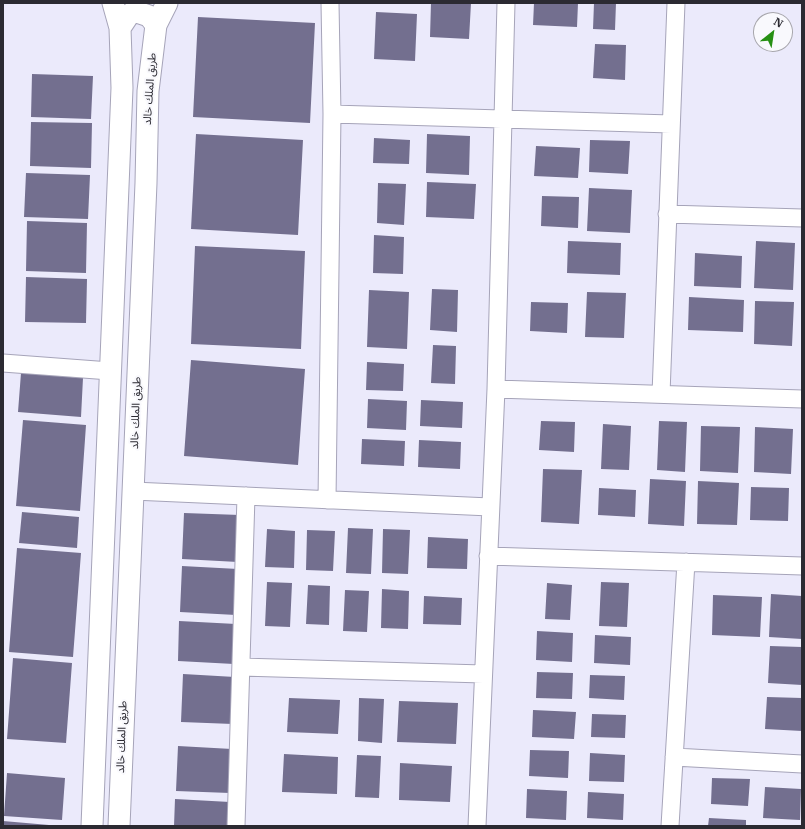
<!DOCTYPE html>
<html>
<head>
<meta charset="utf-8">
<style>
	body { margin:0 }
	#map { position:relative; width:805px; height:829px; overflow:hidden; background:#ebeafb; font-family:"IBM Plex Serif",serif }
	canvas { display:block }
	.frame { position:absolute; inset:0; border:4px solid #2b2a32; pointer-events:none }
	.north { position:absolute; left:753px; top:12px; width:40px; height:40px; box-sizing:border-box; background:#f9f9fd; border:1px solid #a7a6ac; border-radius:50%; rotate:30deg; font-size:11px; font-weight:700; line-height:16px; text-align:center; color:#2b2a32 }
	.north::after { content:''; display:block; margin:auto; width:14px; height:18px; background:#279014; clip-path:polygon(50% 0,100% 100%,50% 72%,0 100%) }
</style>
</head>
<body>
<div id="map">
<canvas width="805" height="829"></canvas>
<div class="frame"></div>
<div class="north">N</div>
</div>
<script>
const ctx = document.querySelector('canvas').getContext('2d');
ctx.lineJoin = 'round';
function fillPath(path, color) {
  ctx.fillStyle = color;
  ctx.fill(path, 'evenodd');
}
function toPath(rows) {
  const path = new Path2D();
  for (const r of rows) {
    path.moveTo(r[0], r[1]);
    for (let i = 2; i < r.length; i += 2) path.lineTo(r[i], r[i + 1]);
  }
  return path;
}
function trace(path, color, width, dash) {
  ctx.strokeStyle = color;
  ctx.lineWidth = width;
  ctx.lineCap = dash ? 'butt' : 'round';
  ctx.setLineDash(dash || []);
  ctx.stroke(path);
}
function drawText(font, color, halo, rows, align = 'center') {
  ctx.font = font + ' "IBM Plex Serif","Noto Sans Arabic",serif';
  ctx.lineWidth = 4;
  ctx.setLineDash([]);
  ctx.textBaseline = 'middle';
  ctx.strokeStyle = halo;
  ctx.fillStyle = color;
  for (const [text, x, y, turn = 0] of rows) {
    ctx.save();
    ctx.translate(x, y);
    ctx.rotate((+turn || 0) * Math.PI / 180);
    ctx.textAlign = isNaN(turn) ? turn : align;
    if (halo) ctx.strokeText(text, 0, 0);
    ctx.fillText(text, 0, 0);
    ctx.restore();
  }
}
const building = toPath([
	[431,3,471,3,469,39,430,37],
	[534,3,578,3,577,27,533,25],
	[594,3,616,3,615,30,593,29],
	[376,12,417,14,415,61,374,59],
	[198,17,315,23,310,123,193,117],
	[595,44,626,45,625,80,593,78],
	[32,74,93,76,91,119,31,117],
	[31,122,92,123,91,168,30,166],
	[196,134,303,140,298,235,191,229],
	[427,134,470,136,469,175,426,173],
	[374,138,410,140,409,164,373,163],
	[590,140,630,141,628,174,589,172],
	[536,146,580,148,578,178,534,176],
	[26,173,90,175,88,219,24,217],
	[427,182,476,184,474,219,426,217],
	[378,183,406,184,404,225,377,223],
	[589,188,632,190,630,233,587,231],
	[542,196,579,197,578,228,541,226],
	[27,221,87,223,86,273,26,271],
	[374,235,404,237,403,274,373,273],
	[568,241,621,243,620,275,567,273],
	[756,241,795,243,793,290,754,288],
	[195,246,305,251,301,349,191,344],
	[695,253,742,256,741,288,694,286],
	[26,277,87,279,86,323,25,322],
	[432,289,458,290,457,332,430,330],
	[369,290,409,292,407,349,367,347],
	[587,292,626,293,624,338,585,337],
	[689,297,744,300,743,332,688,330],
	[755,301,794,302,792,346,754,344],
	[531,302,568,303,567,333,530,331],
	[433,345,456,346,455,384,431,383],
	[191,360,305,369,298,465,184,456],
	[367,362,404,364,403,391,366,390],
	[21,373,83,378,81,417,18,412],
	[368,399,407,401,406,430,367,428],
	[421,400,463,402,462,428,420,426],
	[23,420,86,425,80,511,16,506],
	[541,421,575,422,574,452,539,450],
	[659,421,687,422,685,472,657,470],
	[603,424,631,426,629,470,601,469],
	[701,426,740,427,738,473,700,471],
	[755,427,793,429,791,474,754,472],
	[362,439,405,441,404,466,361,464],
	[419,440,461,442,460,469,418,467],
	[543,469,582,470,579,524,541,522],
	[650,479,686,481,684,526,648,524],
	[698,481,739,483,737,525,697,524],
	[751,487,789,488,788,521,750,520],
	[599,488,636,490,635,517,598,515],
	[22,512,79,517,77,548,19,543],
	[184,513,240,515,238,562,182,559],
	[348,528,373,529,371,574,346,573],
	[267,529,295,531,294,568,265,567],
	[383,529,410,530,408,574,382,573],
	[307,530,335,531,333,571,306,570],
	[428,537,468,539,467,569,427,568],
	[17,548,81,553,73,657,9,652],
	[182,566,238,569,236,615,180,612],
	[267,582,292,583,290,627,265,626],
	[601,582,629,583,627,627,599,626],
	[547,583,572,585,570,620,545,619],
	[308,585,330,586,329,625,306,624],
	[382,589,409,591,408,629,381,628],
	[345,590,369,591,367,632,343,631],
	[771,594,802,596,802,639,769,637],
	[713,595,762,597,760,637,712,635],
	[424,596,462,598,461,625,423,624],
	[179,621,236,624,234,664,178,661],
	[537,631,573,633,572,662,536,660],
	[595,635,631,637,630,665,594,663],
	[770,646,802,647,802,685,768,683],
	[13,658,72,663,66,743,7,739],
	[537,672,573,673,572,699,536,698],
	[183,674,235,677,233,724,181,722],
	[590,675,625,676,624,700,589,698],
	[767,697,802,698,802,731,765,729],
	[289,698,340,700,338,734,287,732],
	[359,698,384,699,382,743,358,741],
	[399,701,458,703,456,744,397,742],
	[533,710,576,712,574,739,532,737],
	[592,714,626,715,625,738,591,737],
	[178,746,232,749,230,793,176,791],
	[530,750,569,751,568,778,529,776],
	[590,753,625,755,624,782,589,781],
	[284,754,338,757,337,794,282,792],
	[357,755,381,756,379,798,355,797],
	[400,763,452,766,450,802,399,800],
	[7,773,65,778,62,820,4,816],
	[712,778,750,779,748,806,711,804],
	[765,787,801,789,800,820,763,818],
	[527,789,567,791,566,820,526,818],
	[588,792,624,794,623,820,587,818],
	[175,799,230,802,228,826,174,826],
	[709,818,746,820,746,826,708,826],
	[3,821,49,825,49,826,3,826]
]);
const minor = toPath([
	[332,114,671,124],
	[667,214,802,218],
	[3,363,110,371],
	[496,389,802,399],
	[661,394,676,3],
	[133,491,490,507],
	[327,500,332,114,330,3],
	[488,556,802,566],
	[241,667,483,674],
	[674,757,802,764],
	[236,826,246,496],
	[477,826,496,389,506,3],
	[670,826,686,562]
]);
const major = toPath([
	[120,28,128,16,134,11,149,16,156,25],
	[92,826,122,88,120,28,113,3],
	[119,826,146,183,148,91,156,25,167,3]
]);
const streetNames = [
	["طريق الملك خالد",150,89,-86],
	["طريق الملك خالد",136,413,-88],
	["طريق الملك خالد",122,737,-88]
];
fillPath(building, '#736f8f');
trace(minor, '#a6a4b9', 19);
trace(major, '#a6a4b9', 23);
trace(minor, '#fff', 17);
trace(major, '#fff', 21);
drawText('11px', '#2b2a32', '#f9f9fd', streetNames);
</script>
</body>
</html>
